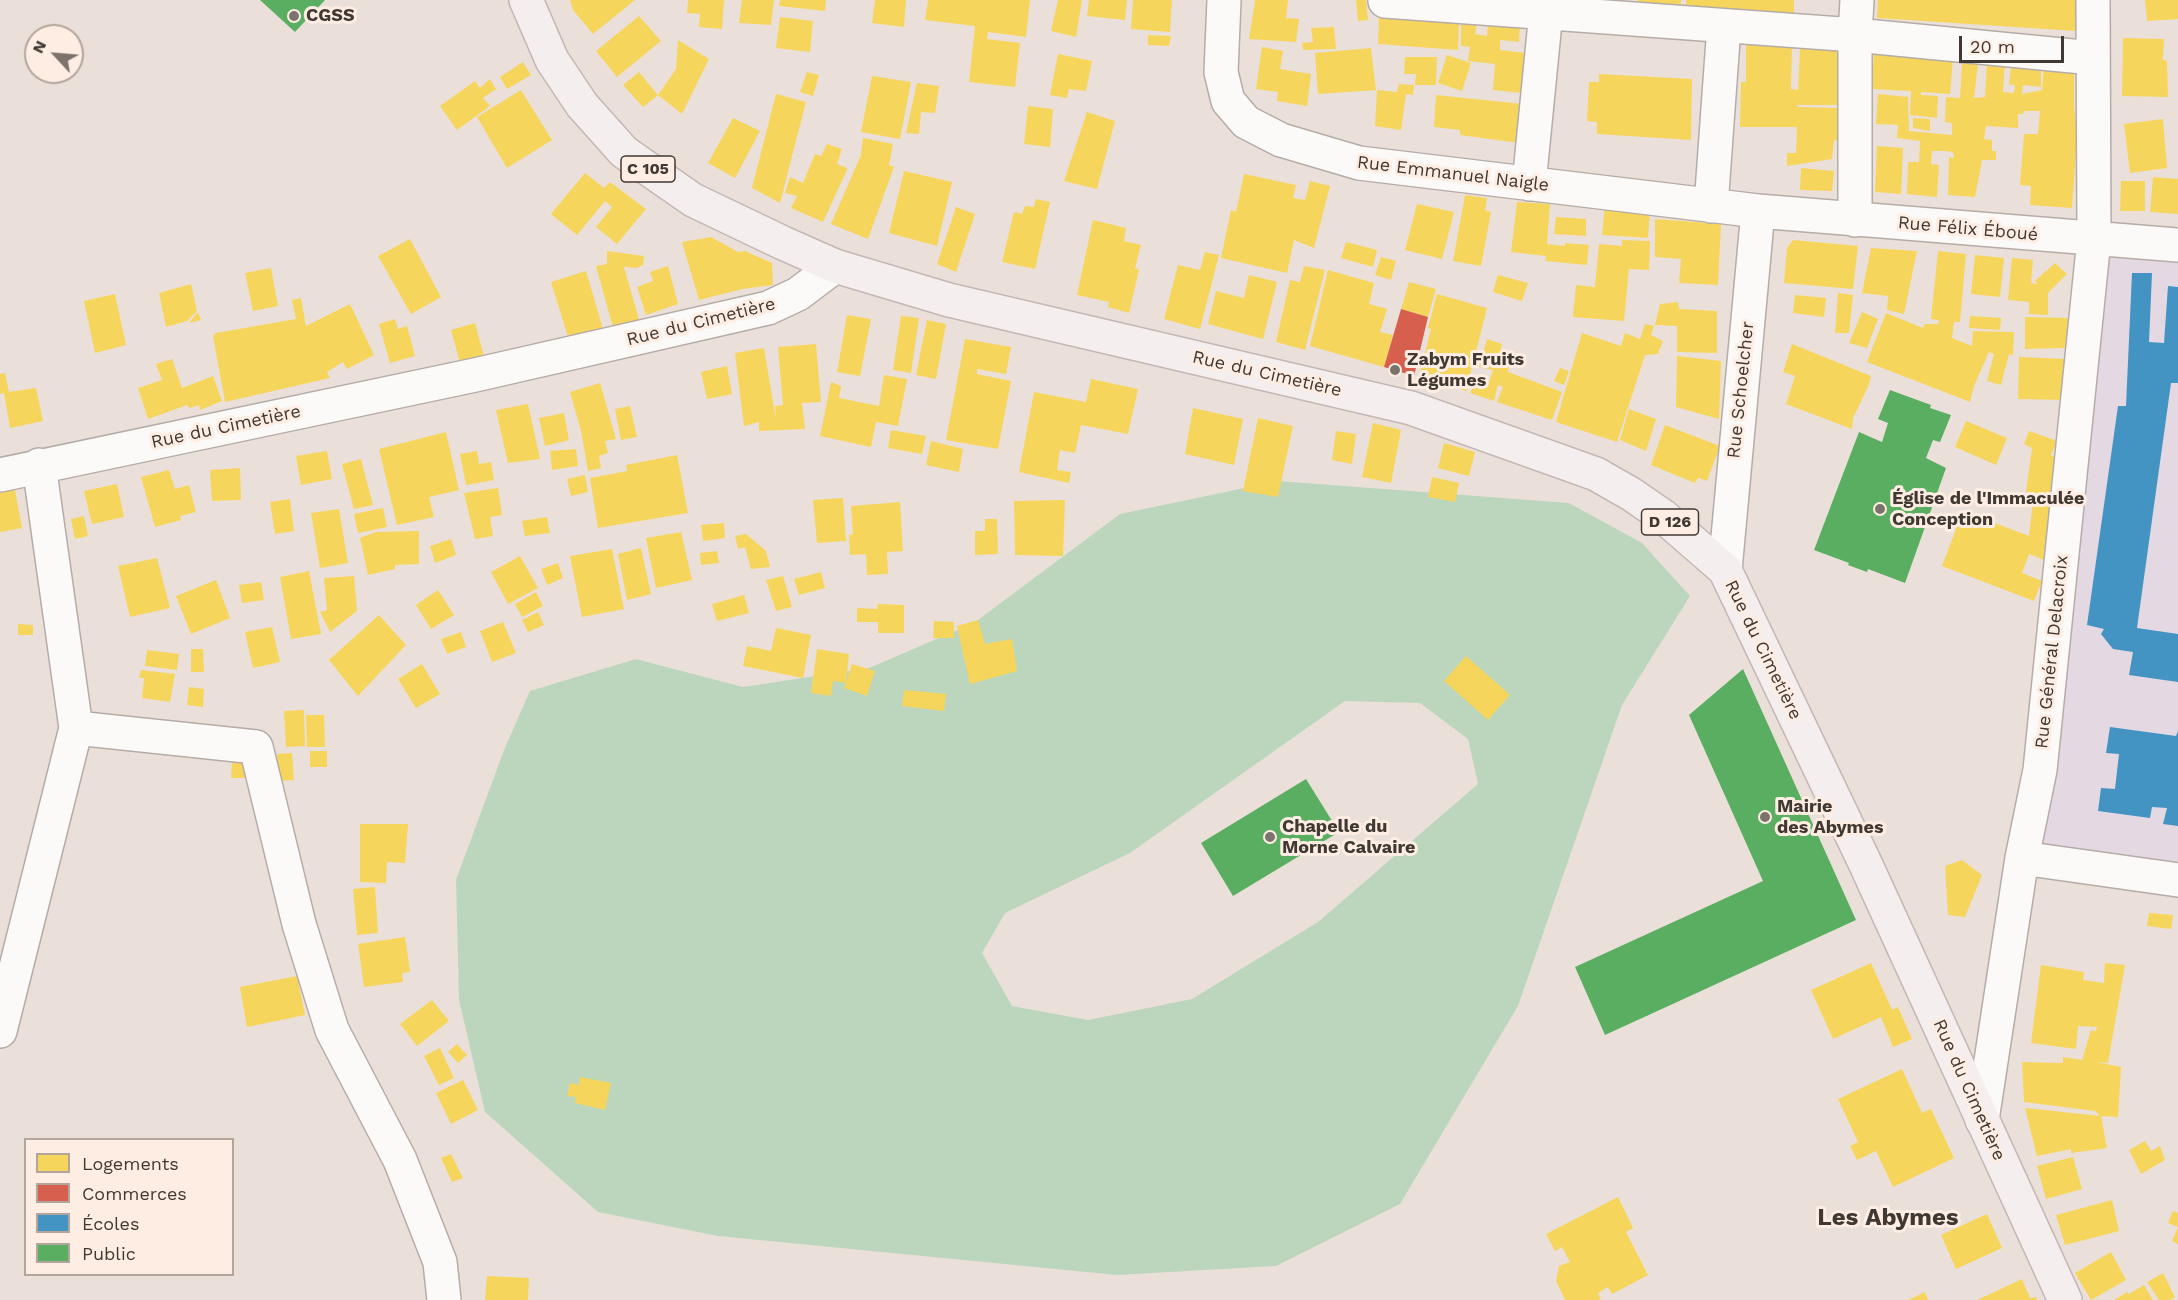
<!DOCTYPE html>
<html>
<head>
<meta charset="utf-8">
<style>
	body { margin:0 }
	#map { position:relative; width:2178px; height:1300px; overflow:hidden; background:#ebe0d9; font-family:"Work Sans",sans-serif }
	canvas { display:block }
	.legend { position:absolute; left:24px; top:1138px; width:210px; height:138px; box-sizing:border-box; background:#feede2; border:2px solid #b2a59c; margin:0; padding:8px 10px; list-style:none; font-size:18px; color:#403833 }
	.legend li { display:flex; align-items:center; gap:12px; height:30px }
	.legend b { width:30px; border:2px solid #b2a59c }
	.north { position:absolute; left:24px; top:24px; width:60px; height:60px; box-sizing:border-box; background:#feede2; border:2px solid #b2a59c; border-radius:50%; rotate:296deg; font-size:16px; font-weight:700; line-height:24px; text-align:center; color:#403833 }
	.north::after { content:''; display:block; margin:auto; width:21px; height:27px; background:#7c736d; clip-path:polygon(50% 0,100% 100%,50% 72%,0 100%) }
	.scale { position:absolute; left:1959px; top:36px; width:105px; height:27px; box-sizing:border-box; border:3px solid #403833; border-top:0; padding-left:8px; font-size:18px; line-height:21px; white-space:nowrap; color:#403833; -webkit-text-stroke:4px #feede2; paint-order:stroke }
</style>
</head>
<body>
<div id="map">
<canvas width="2178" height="1300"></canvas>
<ul class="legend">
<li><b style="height:16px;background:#f6d55c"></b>Logements</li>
<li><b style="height:16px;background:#d6604d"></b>Commerces</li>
<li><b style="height:16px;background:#4393c3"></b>Écoles</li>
<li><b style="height:16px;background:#5aae61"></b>Public</li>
</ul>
<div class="north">N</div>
<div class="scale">20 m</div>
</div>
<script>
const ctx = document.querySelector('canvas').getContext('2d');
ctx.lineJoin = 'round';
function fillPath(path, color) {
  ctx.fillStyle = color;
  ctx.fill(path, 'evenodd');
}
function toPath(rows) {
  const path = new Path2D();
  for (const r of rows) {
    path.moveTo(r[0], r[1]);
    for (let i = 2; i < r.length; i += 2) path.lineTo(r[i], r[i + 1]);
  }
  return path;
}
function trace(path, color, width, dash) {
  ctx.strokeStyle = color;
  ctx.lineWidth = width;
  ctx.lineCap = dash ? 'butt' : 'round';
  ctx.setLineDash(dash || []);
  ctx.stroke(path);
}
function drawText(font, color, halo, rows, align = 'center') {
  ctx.font = font + ' "Work Sans",sans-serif';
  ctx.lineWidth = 6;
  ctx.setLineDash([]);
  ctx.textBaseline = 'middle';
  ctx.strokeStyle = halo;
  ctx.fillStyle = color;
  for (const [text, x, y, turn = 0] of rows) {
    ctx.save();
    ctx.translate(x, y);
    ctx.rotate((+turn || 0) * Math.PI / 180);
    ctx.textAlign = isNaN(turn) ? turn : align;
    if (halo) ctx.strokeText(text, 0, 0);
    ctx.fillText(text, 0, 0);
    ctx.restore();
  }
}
const education = toPath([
	[2094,239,2178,245,2178,880,2022,858]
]);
const green = toPath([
	[1278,481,1569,503,1642,543,1690,596,1622,705,1518,1006,1400,1204,1276,1266,1117,1275,718,1236,598,1212,485,1112,459,1000,456,880,504,750,530,691,636,659,743,687,869,668,974,623,1120,514],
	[1345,701,1420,703,1468,739,1478,784,1318,922,1192,999,1088,1020,1012,1006,982,953,1005,913,1130,853]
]);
const homes = toPath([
	[570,0,635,0,593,34,573,10],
	[688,0,724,0,722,29,699,27,700,14,687,13],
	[742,0,774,0,771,25,739,23],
	[780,0,826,0,825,11,779,6],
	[875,0,906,0,904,27,872,23],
	[928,0,1030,0,1026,37,988,32,987,39,1020,43,1015,87,969,82,975,26,925,20],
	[1058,0,1082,0,1076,37,1051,31],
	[1089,0,1127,0,1125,20,1087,16],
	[1133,0,1172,0,1170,32,1131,29],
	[1255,0,1288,0,1286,18,1299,19,1296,42,1249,39],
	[1356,0,1366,0,1368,20,1358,21],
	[1638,0,1681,0,1681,9,1638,7],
	[1686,0,1794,0,1794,17,1714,16,1714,8,1686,9],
	[1878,0,2077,0,2076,31,1877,18],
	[2145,0,2178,0,2178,19,2147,21],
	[1379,15,1459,21,1458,50,1378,44],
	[639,16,661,41,617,77,596,51],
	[780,17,813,21,810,52,776,48],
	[1461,22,1477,22,1475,34,1487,36,1488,23,1520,25,1519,42,1500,40,1500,50,1526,53,1522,93,1493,90,1495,64,1468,61,1470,47,1461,46],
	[1334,27,1336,49,1303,50,1302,43,1313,42,1311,28],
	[1148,35,1171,36,1169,46,1148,45],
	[2123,38,2164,39,2163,60,2167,61,2168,97,2122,96],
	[678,40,709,59,682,114,658,95,676,69],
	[1746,44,1792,46,1791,89,1798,90,1800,47,1840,48,1840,105,1797,105,1798,107,1839,108,1838,141,1834,140,1832,159,1787,166,1787,153,1796,153,1797,127,1740,127,1741,82,1746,82],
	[1262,47,1283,51,1280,69,1311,74,1307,106,1277,101,1278,92,1256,89],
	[1371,48,1376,90,1318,94,1315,53],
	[1874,52,1953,58,1950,94,1921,92,1921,95,1938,96,1937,118,1910,115,1911,91,1872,89],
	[1058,54,1092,61,1086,91,1069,89,1067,98,1050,95],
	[1447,55,1471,63,1462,91,1438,83],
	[1405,57,1437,57,1436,85,1415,85,1416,74,1404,74],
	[1987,60,2005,61,2003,92,2014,93,2015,85,2009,85,2011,67,2041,69,2041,87,2023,85,2022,94,2042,90,2044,69,2074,70,2074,105,2077,136,2072,208,2030,205,2031,186,2020,185,2024,134,2038,134,2040,111,2024,111,2023,114,2018,114,2018,128,1986,126,1984,139,1992,140,1992,151,1996,151,1996,160,1982,160,1975,197,1948,195,1949,157,1954,158,1953,152,1945,151,1932,151,1931,164,1939,165,1937,197,1907,194,1908,162,1919,162,1920,141,1897,138,1898,125,1876,124,1878,94,1908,97,1909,131,1952,135,1952,123,1945,122,1946,97,1960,98,1962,63,1978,64,1974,98,1985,97],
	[523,62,531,75,507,89,500,77],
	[639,72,658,95,643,107,623,85],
	[807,72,819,75,813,96,800,92],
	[1599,74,1692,79,1691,140,1597,134,1597,122,1587,121,1589,82,1599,82],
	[872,76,911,82,900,139,861,132],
	[490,79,496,89,483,98,490,106,457,130,440,106,475,81,480,88],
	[917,83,939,86,935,113,921,112,919,134,906,133],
	[1399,84,1414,85,1413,95,1406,94,1401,130,1375,126,1377,90,1397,92],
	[521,90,552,140,507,168,477,117],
	[776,94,806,102,780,203,752,188],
	[1436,95,1523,104,1519,143,1460,135,1460,130,1434,127],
	[1028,106,1053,109,1050,147,1024,144],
	[1087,112,1115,121,1097,189,1064,181],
	[733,118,760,131,735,178,708,163],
	[1913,118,1930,119,1930,131,1913,128],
	[2163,119,2167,168,2130,173,2124,124],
	[863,138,893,144,889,165,894,167,868,239,831,224,861,155],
	[827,144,842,149,837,164,847,168,847,170,823,222,791,208,797,196,785,193,790,177,803,183,815,154,821,156],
	[1877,146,1903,148,1901,194,1875,192],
	[1801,168,1834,171,1832,191,1800,190],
	[904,171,952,182,937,246,889,233],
	[585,173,604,188,610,182,646,209,617,244,596,227,612,207,605,201,577,235,551,214],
	[1244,174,1296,185,1293,198,1305,200,1310,181,1330,186,1314,248,1294,240,1287,273,1221,258,1231,210,1236,212],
	[2153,177,2178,179,2178,214,2150,212],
	[2121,181,2145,181,2145,211,2120,211],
	[1465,195,1487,198,1485,210,1491,212,1481,266,1453,261],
	[1036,199,1050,202,1035,269,1002,262,1014,212,1022,214,1025,206,1034,207],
	[1517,202,1550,204,1547,244,1565,246,1565,243,1589,245,1587,265,1545,261,1546,256,1511,252],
	[1417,204,1454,212,1442,259,1405,250],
	[1605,205,1650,209,1648,238,1602,235],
	[956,207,975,214,956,272,937,264],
	[1556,217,1586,219,1586,236,1554,234],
	[1655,219,1721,224,1718,285,1679,283,1681,259,1655,257],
	[1093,220,1126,228,1124,241,1141,245,1135,268,1139,270,1129,313,1108,307,1109,302,1077,295],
	[711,237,738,252,745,251,772,263,773,285,742,289,699,300,682,242],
	[410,239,441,297,411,314,378,256],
	[1622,240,1650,241,1649,270,1629,269,1624,321,1573,317,1576,285,1595,287,1599,244,1622,246],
	[1793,240,1858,246,1853,289,1784,283,1787,248],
	[1346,242,1377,250,1373,267,1341,258],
	[1871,248,1917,251,1904,314,1887,310,1888,296,1862,293],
	[607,251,644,256,643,265,637,268,624,267,640,323,614,331,596,266,607,264],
	[1938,251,1966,254,1960,322,1954,322,1952,338,1972,346,1973,331,2014,332,2013,355,2009,354,2001,385,1987,381,1994,354,1989,352,1974,386,1970,402,1867,362,1886,313,1923,328,1925,324,1938,324,1939,320,1931,319],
	[1205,252,1219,255,1200,329,1164,319,1178,265,1200,270],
	[1975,255,2004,258,2000,297,1971,294],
	[1381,257,1396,261,1391,280,1375,275],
	[2012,258,2033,260,2031,283,2038,284,2035,281,2055,263,2067,274,2048,293,2048,315,2029,314,2029,302,2008,300],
	[668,266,678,304,646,315,637,287,653,281,650,272],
	[1304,266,1325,270,1305,350,1276,342,1290,280,1300,282],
	[271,268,278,306,253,311,245,273],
	[1328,270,1374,283,1369,304,1387,309,1380,332,1393,335,1384,367,1310,346],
	[586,271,603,329,569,340,551,282],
	[1249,275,1277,282,1263,339,1208,324,1216,291,1244,298],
	[1498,275,1528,283,1522,301,1493,292],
	[1409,282,1436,289,1428,317,1401,309],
	[191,284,197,311,187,321,166,327,159,293],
	[1838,293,1853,295,1849,333,1835,333],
	[115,294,126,345,95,353,84,301],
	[1437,294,1487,308,1466,391,1419,377,1431,329,1428,328],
	[1795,295,1826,298,1824,317,1793,313],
	[301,298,306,326,350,304,374,355,347,369,343,362,327,372,330,378,225,402,213,336,216,333,296,319,292,300],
	[1678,302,1679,309,1717,311,1717,353,1677,352,1677,326,1655,325,1660,304],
	[198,312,201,320,189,323],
	[1862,312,1878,319,1867,348,1849,343],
	[847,315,871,319,860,376,837,372],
	[901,316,919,318,911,373,893,370],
	[1970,316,2001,318,2000,330,1969,328],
	[2025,317,2068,318,2067,348,2025,349],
	[395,319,398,329,407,326,415,356,390,363,379,324],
	[927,320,946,324,936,379,916,375],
	[475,323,484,356,460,363,451,330],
	[1645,324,1654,326,1651,335,1663,341,1658,354,1645,355,1617,442,1556,422,1582,333,1621,346,1625,333,1640,339],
	[965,339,1011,347,1006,374,977,369,977,374,1011,381,998,449,946,440],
	[1487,339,1502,344,1500,353,1510,356,1508,372,1562,392,1552,420,1497,402,1503,387,1498,385,1494,401,1470,393,1476,379,1489,382,1493,370,1479,367],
	[816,344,821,402,802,403,805,429,759,431,759,422,744,426,735,353,764,348,776,420,775,406,783,405,778,347],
	[1792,344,1871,376,1868,387,1853,418,1852,429,1786,404,1795,376,1783,372],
	[1677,356,1721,361,1719,419,1676,407],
	[2019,357,2066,359,2065,400,2018,399],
	[172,359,182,388,213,376,222,401,200,410,199,405,190,408,187,405,148,419,138,388,162,380,156,364],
	[727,366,732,394,707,399,701,372],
	[1560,368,1569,371,1564,385,1554,381],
	[5,373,9,392,36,388,43,421,10,428,4,393,0,394,0,374],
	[884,375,907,379,898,426,876,422,871,447,820,436,831,382,841,386,839,398,879,406],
	[1091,379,1138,389,1128,434,1081,425,1075,453,1060,450,1057,470,1071,472,1069,483,1019,472,1034,392,1086,402],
	[600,383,616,439,605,441,608,453,599,456,601,468,588,471,581,431,570,392],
	[528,404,540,459,508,463,496,410],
	[630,406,637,437,621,440,615,409],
	[1193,408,1243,419,1234,465,1185,454],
	[1629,409,1656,419,1646,451,1620,440],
	[564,413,569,440,545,446,539,418],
	[1258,418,1293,426,1278,497,1243,491],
	[1966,421,2007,438,1996,465,1955,447],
	[1373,423,1401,430,1391,483,1362,477],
	[1665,425,1720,446,1707,481,1698,478,1695,483,1651,465],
	[891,430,926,436,922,454,888,448],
	[1336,431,1356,434,1352,464,1332,460],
	[2029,431,2057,441,2051,455,2061,459,2049,562,2029,554,2022,573,2042,581,2034,601,1942,566,1963,511,2029,536,2034,493,2026,492,2032,448,2024,444],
	[446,432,459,490,429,497,434,517,397,525,379,449],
	[931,441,963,449,959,472,926,465],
	[1444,443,1475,452,1469,476,1438,468],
	[576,449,578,466,552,470,550,451],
	[327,451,332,479,301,485,296,456],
	[477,451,479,464,491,462,494,480,466,485,460,454],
	[677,455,688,513,598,528,590,478,627,471,626,465],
	[361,459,373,505,354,509,342,464],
	[240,468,241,500,212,501,210,470],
	[169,470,175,489,189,485,196,512,180,516,181,520,155,527,141,477],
	[585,475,588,492,571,496,567,479],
	[1432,477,1459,483,1455,502,1428,497],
	[117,484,124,517,92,524,84,491],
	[14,485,22,528,0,532,0,488],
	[498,488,502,515,490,517,493,536,475,539,464,493],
	[843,498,846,541,817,543,813,500],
	[290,499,294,531,275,534,270,502],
	[1065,500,1063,556,1015,555,1014,501],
	[900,502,903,551,887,552,888,574,867,575,866,554,850,555,849,535,853,534,851,506],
	[383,508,387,527,358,533,354,514],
	[339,509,348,563,320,568,311,513],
	[84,516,88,536,75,539,71,519],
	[547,517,550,533,525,536,522,521],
	[985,519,997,519,998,554,975,555,975,531,985,531],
	[724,523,725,538,703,541,701,525],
	[419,531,419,564,395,565,395,569,368,575,360,538,376,532],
	[681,532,692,580,656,588,646,538],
	[746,534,766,551,770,567,751,569,745,547,738,549,735,536],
	[451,539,456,555,435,563,430,546],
	[641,548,651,594,627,600,618,554],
	[612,549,624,609,582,617,570,556],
	[717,551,719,563,701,565,700,553],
	[520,556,538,588,508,604,491,572],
	[157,558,170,608,130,617,118,566],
	[558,563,563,578,547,585,541,569],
	[309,571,321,634,291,639,280,577],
	[821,572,825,588,799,595,794,579],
	[354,576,357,611,330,632,320,612,327,610,324,578],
	[783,576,792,607,776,611,766,580],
	[216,580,230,618,191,634,176,596],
	[261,582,264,600,242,603,239,585],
	[438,590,454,615,431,629,416,605],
	[536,592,543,606,522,617,515,604],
	[744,595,749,613,717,621,712,604],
	[878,604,904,605,904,633,878,633,878,622,857,622,857,608,877,609],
	[538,612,544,625,528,632,522,620],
	[379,615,406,645,358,696,329,660],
	[978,620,985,644,1012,639,1017,671,970,684,957,626],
	[934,621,954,622,954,638,933,638],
	[503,622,516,653,492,662,480,631],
	[18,624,33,625,33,635,18,635],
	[272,627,280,662,253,668,245,632],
	[776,628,811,635,803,678,743,666,747,646,771,651],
	[461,632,466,647,447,654,441,639],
	[191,649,203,649,204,672,191,672],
	[817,649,849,654,846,683,852,664,875,671,867,696,844,688,846,683,833,681,831,696,811,693],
	[147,650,179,654,177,670,145,666],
	[1466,656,1510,695,1488,720,1444,681],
	[422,664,440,694,416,708,398,679],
	[141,670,175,674,170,702,142,698,144,678,139,678],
	[189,687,204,689,203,707,187,705],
	[904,690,946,694,944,711,902,706],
	[304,710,305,746,286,747,284,711],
	[306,715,324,715,325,747,307,747],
	[310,751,327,751,327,767,310,767],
	[292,753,294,780,278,781,277,754],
	[253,759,253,778,231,778,232,760],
	[360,824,408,824,405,863,387,862,386,883,360,882],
	[1962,860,1982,875,1965,917,1948,915,1945,866],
	[375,887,378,933,357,935,353,889],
	[2149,913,2173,915,2171,929,2147,926],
	[405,937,410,972,402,973,403,982,364,987,358,944],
	[1871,963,1892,1010,1898,1007,1912,1039,1893,1047,1881,1017,1833,1039,1811,990],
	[2105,963,2125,965,2108,1063,2096,1062,2121,1067,2118,1117,2100,1116,2095,1111,2024,1102,2022,1062,2063,1063,2063,1057,2082,1060,2091,1030,2096,1031,2097,1027,2078,1026,2076,1049,2031,1043,2041,965,2084,972,2083,980,2104,983],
	[297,976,305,1015,247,1027,240,987],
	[432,1000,449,1021,417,1046,400,1024],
	[457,1044,467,1055,458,1063,448,1052],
	[440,1048,454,1078,439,1085,424,1056],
	[1902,1069,1922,1113,1931,1109,1954,1158,1893,1187,1876,1151,1857,1160,1850,1146,1858,1142,1838,1099],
	[580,1077,611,1083,605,1110,575,1103,576,1097,567,1096,570,1083,579,1085],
	[463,1080,478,1110,451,1124,436,1093],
	[2025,1108,2101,1116,2107,1148,2071,1153,2071,1149,2037,1156],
	[2145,1141,2151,1151,2160,1146,2165,1160,2141,1174,2129,1150],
	[451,1154,463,1178,452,1182,441,1158],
	[2073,1157,2082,1189,2046,1199,2037,1166],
	[1618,1197,1633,1228,1626,1232,1648,1275,1612,1294,1608,1287,1598,1293,1601,1299,1598,1300,1565,1300,1556,1281,1559,1266,1570,1262,1562,1247,1555,1251,1546,1234],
	[2112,1200,2119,1231,2065,1245,2056,1215],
	[2173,1211,2178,1213,2178,1244,2172,1241,2178,1227,2168,1223],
	[1987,1214,2002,1248,1956,1269,1941,1235],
	[2111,1252,2126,1280,2091,1300,2075,1273],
	[2163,1273,2175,1297,2170,1300,2159,1300,2147,1282],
	[487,1276,529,1278,528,1300,485,1300],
	[2022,1279,2030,1298,2036,1297,2037,1300,1977,1300],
	[2144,1285,2153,1300,2114,1300,2127,1292,2129,1294],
	[1925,1292,1928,1300,1908,1300]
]);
const shops = toPath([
	[1401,309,1428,317,1414,376,1384,367]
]);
const schools = toPath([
	[2132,273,2152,273,2149,342,2164,343,2168,286,2178,287,2178,383,2171,383,2137,628,2178,634,2178,682,2129,675,2133,652,2113,649,2101,634,2104,629,2087,625,2118,406,2126,406],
	[2110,727,2176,736,2178,731,2178,826,2163,824,2167,808,2152,807,2150,818,2098,811,2101,788,2115,789,2119,754,2106,753]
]);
const public = toPath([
	[260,0,325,0,295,32],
	[1890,390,1931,405,1930,408,1951,415,1940,442,1933,440,1926,458,1946,468,1905,583,1868,569,1867,572,1848,565,1849,563,1814,550,1859,432,1882,442,1888,423,1878,419],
	[1743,669,1856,920,1605,1035,1575,967,1763,881,1689,715],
	[1306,779,1339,832,1233,896,1201,843]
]);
const minor = toPath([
	[1224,0,1221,72,1228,101,1246,122,1281,140,1359,163,1758,211,2178,245],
	[1385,1,1855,35,2093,58],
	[1529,184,1546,12],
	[1711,206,1724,26],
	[1855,220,1855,35,1857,0],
	[0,475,475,375,768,308,798,294,835,266],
	[1725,570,1758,211],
	[76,728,256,747,299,924,332,1030,400,1160,440,1262,444,1300],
	[2022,858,2178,880],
	[0,1031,76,728,39,465],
	[1982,1120,2022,858,2040,770,2094,239,2093,0]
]);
const major = toPath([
	[526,0,552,60,582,105,624,152,693,200,783,243,835,266,949,300,1411,408,1596,474,1631,494,1663,516,1725,570,1866,865,2065,1300]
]);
const markers = [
	[294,16,6,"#7c736d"],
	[1395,370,6,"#7c736d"],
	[1880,509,6,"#7c736d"],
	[1765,817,6,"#7c736d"],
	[1270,837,6,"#7c736d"]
];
const shields = [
	[648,169,54],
	[1670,522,57]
];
const shieldNames = [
	["C 105",648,169],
	["D 126",1670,522]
];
const poiNames = [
	["CGSS",306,16],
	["Zabym Fruits",1407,360],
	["Légumes",1407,381],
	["Église de l'Immaculée",1892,499],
	["Conception",1892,520],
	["Mairie",1777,807],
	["des Abymes",1777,828],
	["Chapelle du",1282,827],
	["Morne Calvaire",1282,848]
];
const streetNames = [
	["Rue Emmanuel Naigle",1453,174,7],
	["Rue Félix Éboué",1968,229,5],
	["Rue du Cimetière",701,322,-14],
	["Rue du Cimetière",1267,374,13],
	["Rue Schoelcher",1741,390,-84],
	["Rue du Cimetière",226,427,-12],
	["Rue du Cimetière",1763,650,64],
	["Rue Général Delacroix",2052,652,-84],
	["Rue du Cimetière",1969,1090,66]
];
const districtNames = [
	["Les Abymes",1888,1218]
];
fillPath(education, '#e4d9e2');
fillPath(green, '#bcd6be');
fillPath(homes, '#f6d55c');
fillPath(shops, '#d6604d');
fillPath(schools, '#4393c3');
fillPath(public, '#5aae61');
trace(minor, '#b5aca7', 36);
trace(major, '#c4b7b5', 36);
trace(minor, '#fcfaf9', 33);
trace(major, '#f5eeee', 33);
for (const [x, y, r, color] of markers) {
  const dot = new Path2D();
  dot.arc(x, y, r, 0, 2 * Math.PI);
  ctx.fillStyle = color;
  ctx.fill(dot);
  trace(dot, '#feede2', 2);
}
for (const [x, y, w] of shields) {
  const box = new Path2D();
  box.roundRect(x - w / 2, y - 13, w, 26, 4.5);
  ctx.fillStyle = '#feede2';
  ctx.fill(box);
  trace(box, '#403833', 1.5);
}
drawText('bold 16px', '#403833', null, shieldNames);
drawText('bold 18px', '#403833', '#feede2', poiNames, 'left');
drawText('18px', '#403833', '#feede2', streetNames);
drawText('bold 24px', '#403833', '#feede2', districtNames);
</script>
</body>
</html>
